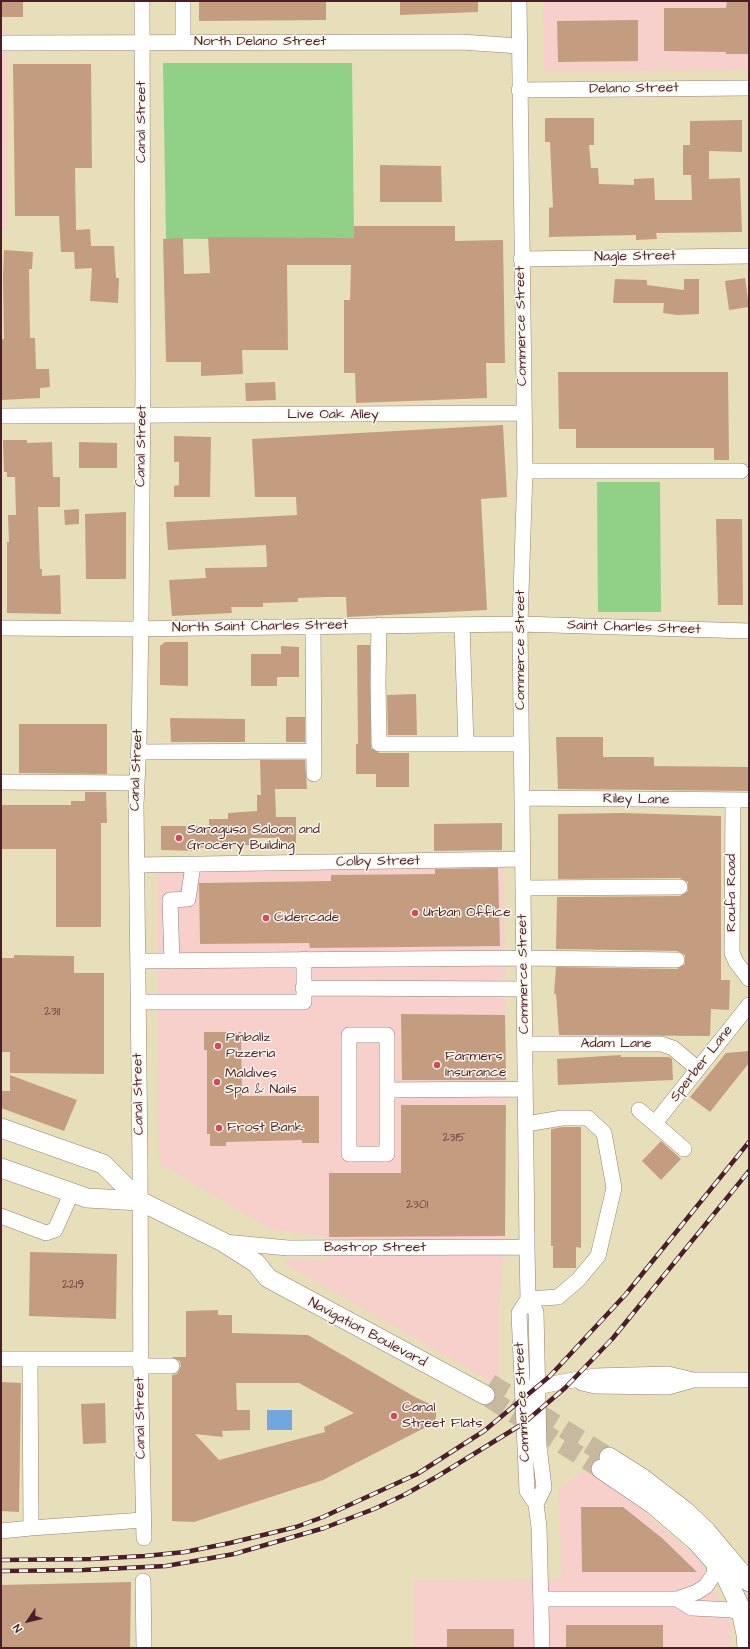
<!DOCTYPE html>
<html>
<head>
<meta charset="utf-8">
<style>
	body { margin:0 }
	#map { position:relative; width:750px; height:1649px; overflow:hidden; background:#e6dfba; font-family:"Architects Daughter",sans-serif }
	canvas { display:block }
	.frame { position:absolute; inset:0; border:2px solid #4a1f2b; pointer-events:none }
	.north { position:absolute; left:8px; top:1601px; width:40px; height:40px; -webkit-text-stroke:3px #fbf7ec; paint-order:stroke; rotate:235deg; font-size:11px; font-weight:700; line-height:16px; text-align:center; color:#4a1f2b }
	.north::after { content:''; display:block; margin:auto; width:14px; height:18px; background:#4a1f2b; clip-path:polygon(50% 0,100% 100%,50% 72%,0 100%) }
</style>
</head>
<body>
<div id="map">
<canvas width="750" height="1649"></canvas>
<div class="frame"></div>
<div class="north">N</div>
</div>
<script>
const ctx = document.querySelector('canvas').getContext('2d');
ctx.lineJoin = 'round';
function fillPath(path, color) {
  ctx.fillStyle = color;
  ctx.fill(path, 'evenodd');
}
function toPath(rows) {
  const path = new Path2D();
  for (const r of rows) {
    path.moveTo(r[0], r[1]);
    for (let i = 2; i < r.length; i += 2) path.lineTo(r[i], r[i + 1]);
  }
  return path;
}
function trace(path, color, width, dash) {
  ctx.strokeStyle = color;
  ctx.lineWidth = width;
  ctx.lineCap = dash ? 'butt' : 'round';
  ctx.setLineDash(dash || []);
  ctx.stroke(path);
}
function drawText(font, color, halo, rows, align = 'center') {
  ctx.font = font + ' "Architects Daughter",sans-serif';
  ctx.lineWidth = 3;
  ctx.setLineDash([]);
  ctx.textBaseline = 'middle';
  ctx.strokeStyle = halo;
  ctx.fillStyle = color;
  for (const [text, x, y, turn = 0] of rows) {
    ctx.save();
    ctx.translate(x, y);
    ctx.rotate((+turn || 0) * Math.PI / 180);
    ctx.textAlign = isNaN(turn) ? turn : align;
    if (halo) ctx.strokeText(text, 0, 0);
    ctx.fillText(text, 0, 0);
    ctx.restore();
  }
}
const built = toPath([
	[543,1,749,1,749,70,544,72],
	[1,30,8,30,8,230,1,230],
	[504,866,506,1171,505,1236,499,1309,499,1386,285,1264,285,1261,289,1258,327,1261,327,1237,270,1229,159,1163,157,873],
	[587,1469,615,1487,702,1563,731,1623,731,1648,414,1648,414,1580,561,1579,559,1489]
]);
const green = toPath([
	[163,63,352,63,354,238,166,239],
	[597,482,660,482,661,612,598,612]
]);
const water = toPath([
	[267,1410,292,1410,292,1430,267,1430]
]);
const building = toPath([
	[1,1,23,1,23,17,1,17],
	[199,1,326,1,326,20,199,21],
	[400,1,478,1,478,12,400,15],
	[727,1,749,1,749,54,726,54,726,52,664,51,664,8,726,8],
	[638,20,638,61,558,62,557,21],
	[13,64,91,64,92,168,75,168,76,230,90,229,91,246,114,246,116,278,119,278,118,303,90,301,92,268,75,269,74,252,61,252,59,216,15,216],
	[545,118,594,118,594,145,589,145,591,168,598,168,599,184,634,185,634,179,654,178,655,200,692,200,691,175,683,175,683,145,690,145,690,121,742,120,742,152,709,151,709,179,740,178,742,232,656,233,657,239,636,240,636,235,549,237,549,208,553,207,550,142,545,142],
	[380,165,441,166,442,202,380,202],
	[354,226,455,226,455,241,503,240,505,363,486,363,487,398,356,403,355,373,344,373,344,300,350,300,351,265,287,265,288,350,242,350,243,374,201,376,201,362,166,362,163,239,183,238,184,274,210,273,208,237,354,238],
	[4,250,33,252,32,269,29,269,30,338,35,338,36,369,49,369,50,387,40,388,40,398,1,400,1,339,4,339,3,277],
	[745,278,749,307,729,310,725,281],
	[615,279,647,280,647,285,684,290,684,279,699,279,699,314,677,315,663,313,664,303,613,303],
	[558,372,728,372,729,460,714,460,714,448,576,448,576,429,559,429],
	[275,382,276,400,246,401,245,383],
	[503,425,507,497,481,499,487,610,347,617,346,597,325,597,298,598,298,602,263,603,263,607,231,607,232,613,172,616,169,580,206,578,205,568,267,567,266,545,168,550,166,522,297,515,296,497,255,497,252,439],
	[174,436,211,437,210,497,174,497,174,486,179,485,179,462,174,462],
	[3,440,27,440,27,443,52,442,53,477,60,477,60,507,38,507,40,569,42,569,42,576,60,575,61,614,7,613,7,542,9,542,8,515,16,515,15,477,7,477,7,472,4,472],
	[79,442,117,443,117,468,79,468],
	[79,509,79,524,65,525,64,510],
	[126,512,126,579,86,579,85,514],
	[716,519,742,519,743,605,718,605],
	[165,642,188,642,188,686,160,685,160,646],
	[357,645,370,645,371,748,379,753,409,753,409,787,376,787,376,774,356,774,356,744,358,744],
	[281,646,299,647,299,677,277,677,277,686,251,686,251,654,281,654],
	[416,694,417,735,388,735,387,695],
	[286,717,305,717,305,742,286,742],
	[170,718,245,719,245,742,171,742],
	[19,724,107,724,107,774,19,773],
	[556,737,603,737,603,757,654,757,654,766,749,767,749,791,558,789],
	[260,760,305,760,307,789,275,789,276,817,296,817,296,843,280,843,280,838,250,838,250,845,197,848,197,851,161,850,161,826,209,826,209,819,228,819,228,813,257,811,257,795,261,795],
	[85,792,106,792,107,823,101,823,101,927,56,927,56,849,1,849,1,805,71,805,71,801,85,801],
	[624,813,721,816,721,980,730,980,729,1010,711,1009,710,1036,559,1035,556,994,554,994,556,967,677,969,685,964,685,955,677,951,556,949,557,897,680,896,688,891,688,882,680,878,558,879,558,814],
	[502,823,502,850,434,851,434,824],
	[498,868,500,946,310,948,309,943,200,944,199,883,331,881,331,875,435,874,435,869],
	[14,955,74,956,74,973,104,973,104,1074,10,1073,10,1052,1,1052,1,958,14,958],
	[401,1014,505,1015,506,1080,402,1080],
	[204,1032,241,1032,242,1096,319,1096,319,1143,302,1143,302,1140,226,1142,226,1146,210,1146,210,1134,207,1134,207,1050,204,1050],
	[749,1051,749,1063,710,1112,690,1097,726,1053],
	[621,1055,621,1057,669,1057,672,1059,673,1080,558,1085,557,1059],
	[10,1075,77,1100,64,1131,1,1108,1,1091,10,1091],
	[401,1105,506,1105,505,1236,329,1237,329,1173,401,1173],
	[563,1127,581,1127,581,1248,576,1247,576,1268,553,1268,553,1246,551,1246,551,1129],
	[661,1141,681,1159,661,1180,642,1161],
	[30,1252,117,1254,116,1319,29,1316],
	[218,1310,218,1315,232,1315,232,1333,308,1335,415,1397,436,1407,436,1418,434,1423,323,1480,194,1522,172,1521,172,1375,177,1374,181,1366,180,1361,172,1357,186,1357,186,1311],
	[236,1383,299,1383,354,1413,324,1427,325,1432,219,1460,195,1434,223,1437,222,1431,250,1430,250,1410,237,1410],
	[1,1382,21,1383,19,1512,1,1511],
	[105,1403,106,1443,83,1444,81,1404],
	[581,1507,623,1507,662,1538,697,1572,582,1572],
	[131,1582,130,1648,1,1648,1,1585],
	[566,1625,663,1625,663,1648,566,1648],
	[447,1629,514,1629,514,1648,447,1648]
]);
const majorTunnel = toPath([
	[490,1383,609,1457],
	[489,1398,601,1469]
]);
const minor = toPath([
	[142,1,143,380,141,617,139,742,136,804,140,1163,141,1402,144,1538],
	[183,1,183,41],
	[519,1,525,471,520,624,527,1247,528,1299,536,1312,539,1446,544,1488,536,1504],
	[1,43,461,42,519,46],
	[519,90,749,88],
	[521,259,749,256],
	[1,416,523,413],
	[525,471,741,471],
	[379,625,378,682,379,744,522,744],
	[462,625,466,744],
	[313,626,314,774],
	[1,628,127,629,520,624,749,631],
	[138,752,314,751],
	[1,782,136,783],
	[522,798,749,800],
	[733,801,732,953,736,962,749,979],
	[137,865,523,859],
	[523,888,680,887],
	[138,961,524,958,677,960],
	[172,961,170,900,188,899,193,865],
	[303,988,524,989],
	[138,1002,304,1002,304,959],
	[349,1035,387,1035,387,1154,349,1154,349,1035],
	[525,1044,661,1044,673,1048,698,1069],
	[387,1090,525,1089],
	[639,1110,684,1149],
	[655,1123,749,1005],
	[526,1124,562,1118,588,1118,604,1133,614,1188,598,1256,578,1280,558,1297,528,1299],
	[1,1216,46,1233,55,1230,72,1192],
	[224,1242,288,1248,527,1247],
	[528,1299,519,1313,527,1491,536,1504,539,1527,542,1648],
	[1,1359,140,1359],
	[30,1359,31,1528,143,1520],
	[140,1366,172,1366],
	[582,1383,595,1386,668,1387,690,1381],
	[530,1388,595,1376,668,1374,693,1380,749,1380],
	[1,1531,31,1528],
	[143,1581,144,1648],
	[541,1599,677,1599,697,1592,706,1586,714,1574,715,1562],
	[677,1599,692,1608,732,1610,742,1613]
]);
const major = toPath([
	[1,1128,103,1164,140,1201,223,1242,256,1263,268,1278,485,1395],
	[1,1168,87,1198,140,1201],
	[609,1457,642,1478,685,1511,706,1531,749,1582],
	[601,1469,654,1505,696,1541,712,1559,726,1577,740,1607,746,1634,747,1648]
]);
const rail = toPath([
	[1,1560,91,1559,145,1556,185,1552,230,1543,296,1527,323,1517,417,1474,484,1431,550,1376,626,1294,749,1142],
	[1,1571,84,1570,166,1566,234,1554,324,1528,374,1509,406,1494,438,1476,524,1423,565,1388,613,1338,749,1171]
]);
const markers = [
	[179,838,4,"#d1495b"],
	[415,913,4,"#d1495b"],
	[266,918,4,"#d1495b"],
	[218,1046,4,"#d1495b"],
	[437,1065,4,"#d1495b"],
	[217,1082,4,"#d1495b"],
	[219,1128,4,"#d1495b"],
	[394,1416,4,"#d1495b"]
];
const numberNames = [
	["2311",52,1012],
	["2315",454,1138],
	["2301",417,1205],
	["2219",73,1285]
];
const streetNames = [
	["North Delano Street",260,42],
	["Delano Street",634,89,-1],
	["Canal Street",142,122,-90],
	["Nagle Street",635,257,-1],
	["Commerce Street",522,326,-91],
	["Live Oak Alley",333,415],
	["Canal Street",142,446,-89],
	["North Saint Charles Street",260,627,-1],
	["Saint Charles Street",634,628,2],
	["Commerce Street",521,650,-90],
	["Canal Street",137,770,-88],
	["Riley Lane",636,800,1],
	["Colby Street",378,862,-1],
	["Roufa Road",732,893,-90],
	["Commerce Street",524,974,-91],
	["Adam Lane",616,1044],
	["Sperber Lane",702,1064,-52],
	["Canal Street",139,1094,-91],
	["Bastrop Street",375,1248],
	["Navigation Boulevard",367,1333,28],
	["Commerce Street",523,1402,-93],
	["Canal Street",141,1418,-91]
];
const poiNames = [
	["Saragusa Saloon and",187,830],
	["Grocery Building",187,846],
	["Urban Office",423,913],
	["Cidercade",274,918],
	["Pinballz",226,1038],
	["Pizzeria",226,1054],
	["Farmers",445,1057],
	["Insurance",445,1073],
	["Maldives",225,1074],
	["Spa & Nails",225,1090],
	["Frost Bank",227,1128],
	["Canal",402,1408],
	["Street Flats",402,1424]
];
fillPath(built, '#f7d0cc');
fillPath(green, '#90d087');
fillPath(water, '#72a6de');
fillPath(building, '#c49d80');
trace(majorTunnel, '#c7b99d', 19, [19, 10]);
trace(minor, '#987f72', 16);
trace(major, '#987f72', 20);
trace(minor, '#fff', 15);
trace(major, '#fff', 19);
trace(rail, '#4a1f2b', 4.5);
trace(rail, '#fbf7ec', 3, [9]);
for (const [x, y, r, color] of markers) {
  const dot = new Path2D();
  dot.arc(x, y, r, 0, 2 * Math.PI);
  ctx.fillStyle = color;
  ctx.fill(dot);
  trace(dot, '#fbf7ec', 1.5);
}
drawText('12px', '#683e40', null, numberNames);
drawText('14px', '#4a1f2b', '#fbf7ec', streetNames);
drawText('14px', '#4a1f2b', '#fbf7ec', poiNames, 'left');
</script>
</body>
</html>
